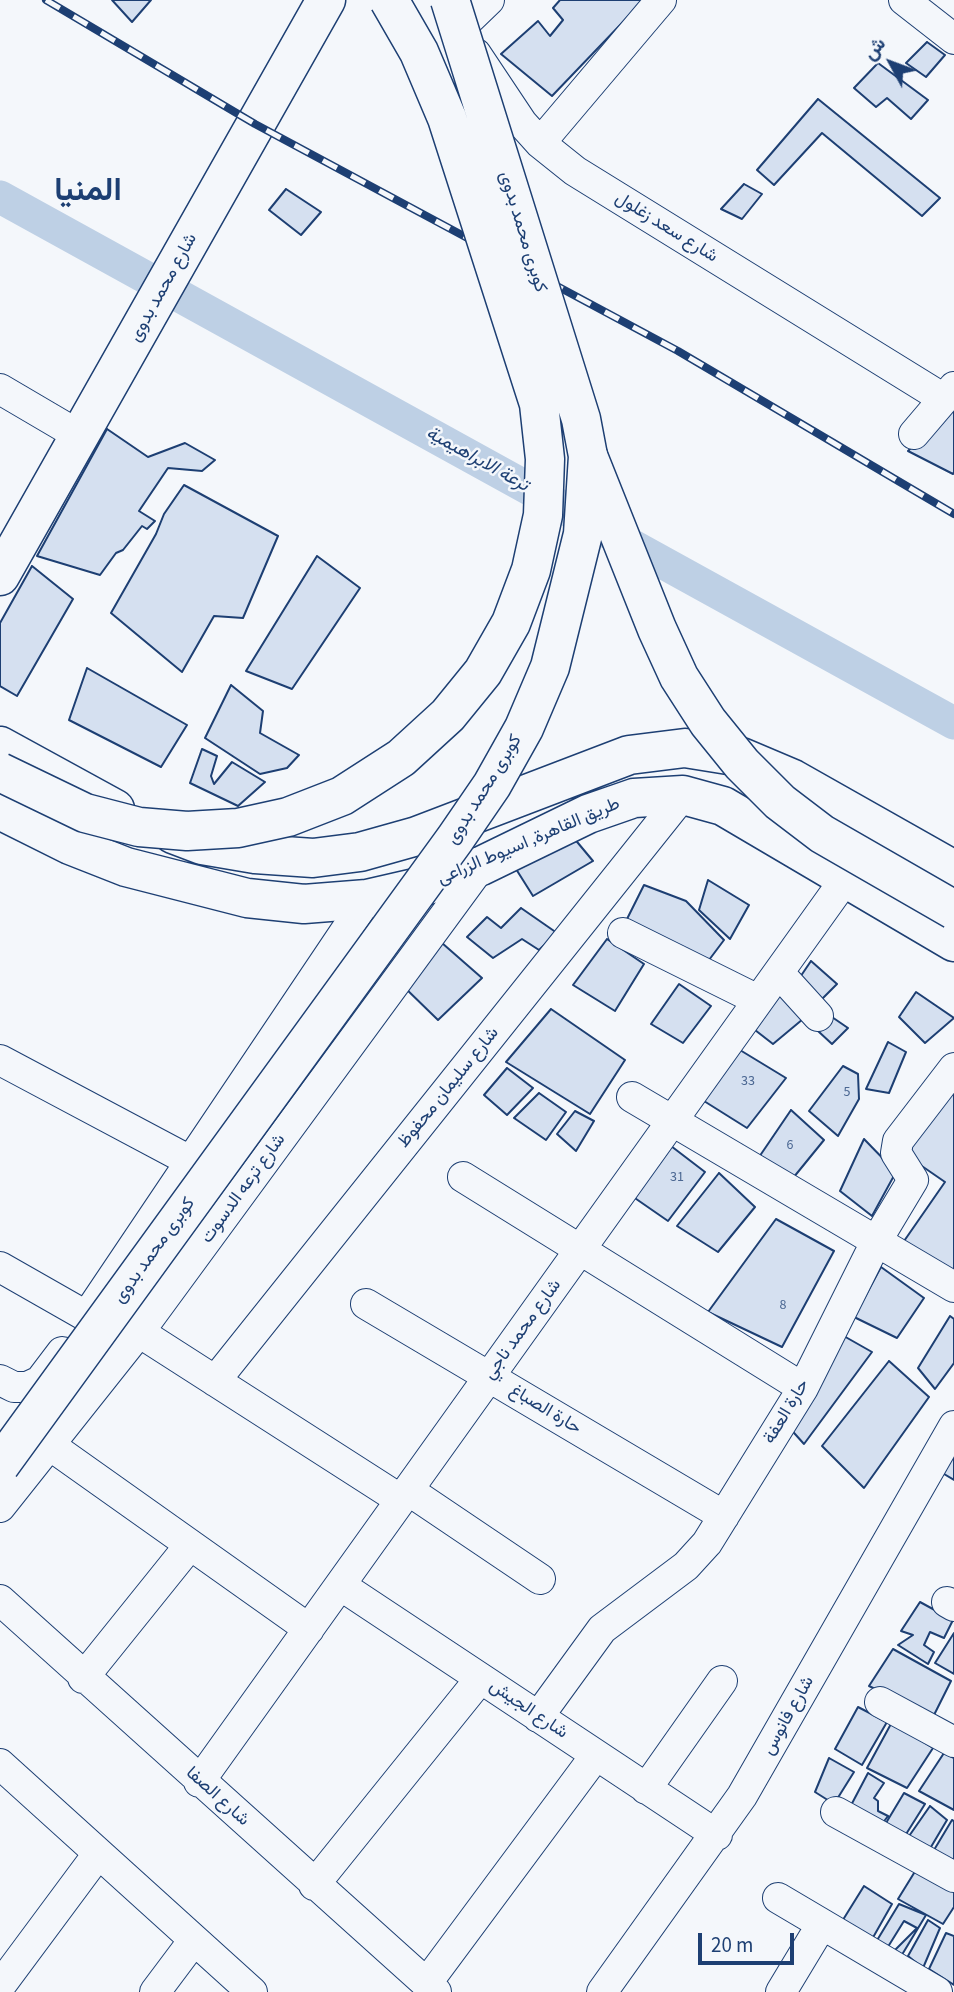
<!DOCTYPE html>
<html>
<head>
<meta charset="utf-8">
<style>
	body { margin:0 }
	#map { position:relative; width:954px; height:1992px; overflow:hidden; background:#f4f7fb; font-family:"Source Sans 3",Vazirmatn,sans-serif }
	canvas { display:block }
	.north { position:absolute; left:856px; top:28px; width:70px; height:70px; -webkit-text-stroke:5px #f4f7fb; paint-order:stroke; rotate:311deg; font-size:19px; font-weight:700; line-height:28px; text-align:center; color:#1d3f73 }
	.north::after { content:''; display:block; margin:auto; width:24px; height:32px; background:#1d3f73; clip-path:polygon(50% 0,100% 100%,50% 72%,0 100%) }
	.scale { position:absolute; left:698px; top:1933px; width:96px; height:32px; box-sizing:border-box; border:4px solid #1d3f73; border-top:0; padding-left:9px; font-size:21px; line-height:24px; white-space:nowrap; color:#1d3f73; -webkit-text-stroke:5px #f4f7fb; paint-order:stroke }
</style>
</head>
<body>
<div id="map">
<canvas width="954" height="1992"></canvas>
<div class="north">ش</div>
<div class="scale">20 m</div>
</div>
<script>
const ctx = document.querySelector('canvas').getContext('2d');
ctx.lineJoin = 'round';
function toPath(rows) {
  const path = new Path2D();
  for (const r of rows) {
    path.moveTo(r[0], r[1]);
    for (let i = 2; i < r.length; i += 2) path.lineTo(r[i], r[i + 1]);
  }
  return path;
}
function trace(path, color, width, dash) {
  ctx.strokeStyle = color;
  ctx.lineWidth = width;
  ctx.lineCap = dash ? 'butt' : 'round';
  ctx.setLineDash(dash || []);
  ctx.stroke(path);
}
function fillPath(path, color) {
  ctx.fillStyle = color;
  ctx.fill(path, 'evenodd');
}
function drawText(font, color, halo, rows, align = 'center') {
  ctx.font = font + ' "Source Sans 3",Vazirmatn,sans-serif';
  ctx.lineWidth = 5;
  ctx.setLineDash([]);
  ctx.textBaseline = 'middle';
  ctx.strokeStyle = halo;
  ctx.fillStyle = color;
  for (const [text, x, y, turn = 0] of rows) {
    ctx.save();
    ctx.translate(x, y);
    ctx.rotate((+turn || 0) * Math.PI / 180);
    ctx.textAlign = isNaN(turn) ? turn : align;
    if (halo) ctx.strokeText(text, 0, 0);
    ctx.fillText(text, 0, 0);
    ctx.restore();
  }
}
const canal = toPath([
	[0,197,954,723]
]);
const building = toPath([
	[112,0,151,0,132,22,112,0],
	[560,0,644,0,552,96,501,54,538,21,550,36,563,20,553,8,560,0],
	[927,42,945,55,926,77,906,63,927,42],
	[878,63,928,100,911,119,887,98,876,107,854,88,878,63],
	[818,99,940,198,922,216,822,133,774,185,757,170,818,99],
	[744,184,762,194,742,219,721,209,744,184],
	[286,189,321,212,301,235,269,210,286,189],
	[954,402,954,472,953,474,908,451,954,402],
	[107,429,148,457,185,443,215,460,202,471,168,468,139,511,155,521,147,529,142,526,123,550,116,553,100,575,37,556,107,429],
	[184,485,278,536,243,618,214,616,182,672,111,613,156,534,164,514,184,485],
	[317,556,360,588,292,689,246,671,317,556],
	[32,566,73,599,17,696,0,686,0,623,32,566],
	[87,668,187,725,161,767,69,720,87,668],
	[231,685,263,711,260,733,299,755,287,768,260,774,205,738,231,685],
	[202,749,217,756,211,776,214,784,232,762,265,782,238,806,190,783,202,749],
	[573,837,593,861,533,896,516,869,573,837],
	[708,880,749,905,730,939,699,910,708,880],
	[644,885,686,901,724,940,709,960,624,925,644,885],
	[521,908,557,933,539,950,522,939,493,958,467,937,487,917,501,928,521,908],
	[607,939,644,964,615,1011,573,985,607,939],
	[442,943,482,978,438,1020,401,984,442,943],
	[811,961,837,984,817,1004,794,986,811,961],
	[679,984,711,1006,683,1043,651,1024,679,984],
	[784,989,809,1014,773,1044,755,1030,784,989],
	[916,992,954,1018,925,1043,899,1017,916,992],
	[551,1009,625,1060,590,1114,506,1062,551,1009],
	[829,1015,848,1028,832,1044,818,1031,829,1015],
	[888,1042,906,1052,889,1093,866,1089,888,1042],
	[735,1047,786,1078,747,1128,696,1096,735,1047],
	[843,1066,858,1074,859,1099,838,1136,809,1111,843,1066],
	[507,1068,533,1088,507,1115,484,1095,507,1068],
	[954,1074,954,1273,902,1244,945,1182,900,1151,954,1074],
	[539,1093,566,1112,546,1140,514,1118,539,1093],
	[791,1110,824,1140,789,1183,755,1163,791,1110],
	[575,1111,594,1121,576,1151,557,1134,575,1111],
	[864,1139,896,1172,872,1216,840,1191,864,1139],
	[671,1146,705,1172,668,1221,629,1194,671,1146],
	[719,1173,755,1207,718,1252,677,1226,719,1173],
	[776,1219,834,1251,782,1347,708,1312,776,1219],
	[881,1267,924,1298,897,1338,854,1317,881,1267],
	[950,1316,954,1319,954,1363,935,1389,918,1368,950,1316],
	[842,1335,872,1352,804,1444,786,1424,842,1335],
	[889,1361,929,1397,864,1488,822,1446,889,1361],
	[954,1449,954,1480,939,1471,954,1449],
	[920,1602,953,1620,944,1638,930,1632,924,1645,934,1652,928,1664,898,1645,913,1635,901,1631,920,1602],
	[954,1633,954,1674,935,1663,954,1633],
	[893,1649,951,1681,933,1717,869,1686,893,1649],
	[858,1707,887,1722,862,1765,835,1749,858,1707],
	[892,1722,933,1748,907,1788,867,1768,892,1722],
	[944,1753,954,1758,954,1810,919,1791,944,1753],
	[829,1758,854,1772,834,1804,815,1792,829,1758],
	[868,1773,884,1783,874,1798,878,1801,878,1811,888,1816,879,1828,848,1811,868,1773],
	[904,1793,925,1804,903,1839,883,1828,904,1793],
	[930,1806,947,1820,928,1852,907,1839,930,1806],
	[952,1820,954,1821,954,1867,931,1855,952,1820],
	[919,1865,954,1886,954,1907,943,1924,898,1899,919,1865],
	[864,1886,892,1904,871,1941,841,1923,864,1886],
	[899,1904,926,1915,900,1958,891,1954,917,1928,904,1921,886,1950,876,1942,899,1904],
	[928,1920,940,1928,923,1968,908,1956,928,1920],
	[946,1933,954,1936,954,1985,929,1969,946,1933]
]);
const minor = toPath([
	[904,0,954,39],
	[460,28,489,0],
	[476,54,522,123,540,143,575,171,944,399],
	[540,143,661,0],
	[0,389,80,436],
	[914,434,954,387],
	[623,933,758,1000],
	[779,973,818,1016],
	[0,1060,190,1161],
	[632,1097,954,1287],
	[463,1177,803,1388],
	[0,1267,86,1316],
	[366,1304,724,1516],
	[86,1317,367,899],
	[139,1332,401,1500],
	[0,1380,14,1387,27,1387,40,1381,62,1352],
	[215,1381,683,795],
	[51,1446,309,1629],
	[408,1490,540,1579],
	[0,1507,139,1332,481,866],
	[340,1585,717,1835],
	[0,1600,436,1992],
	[947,1602,954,1606],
	[83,1678,190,1545],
	[880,1702,954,1742],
	[538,1717,602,1629,686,1566,707,1543,803,1388,877,1240,913,1180,896,1153,898,1141,954,1068],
	[0,1764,252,1992],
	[199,1782,846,878],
	[646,1789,722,1681],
	[836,1812,954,1877],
	[314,1885,480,1679],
	[778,1898,937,1992],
	[426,1984,596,1755],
	[0,1986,98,1854],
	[155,1992,194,1940],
	[602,1992,742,1796,954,1426],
	[781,1992,822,1924]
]);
const secondary = toPath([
	[0,576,326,0]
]);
const trunk = toPath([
	[0,746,115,809],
	[0,810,70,845,126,867,247,898,304,904,367,899,428,885,481,866,588,814,634,798,683,795,723,806,954,942],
	[173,834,202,845,255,854,313,858,360,852,417,836,629,755,685,748,741,757,793,779,954,870]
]);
const rail = toPath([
	[46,0,255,124,678,351,954,514]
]);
const secondaryBridge = toPath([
	[0,772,85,813,139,827,187,831,238,828,288,817,342,796,401,758,448,715,483,672,511,623,531,570,543,515,545,459,539,404,447,118,419,52,389,0],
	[0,1465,455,839,492,785,524,728,550,667,583,534,588,456,581,419,450,0]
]);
const trunkBridge = toPath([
	[588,456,657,629,679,677,708,722,742,764,780,802,822,834,954,910]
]);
const numberNames = [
	["33",748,1082],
	["5",847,1093],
	["6",790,1146],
	["31",677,1178],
	["8",783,1306]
];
const streetNames = [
	["شارع سعد زغلول",666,228,32],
	["كوبرى محمد بدوى",522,232,73],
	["شارع محمد بدوى",164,288,-61],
	["كوبرى محمد بدوى",485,790,-58],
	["طريق القاهرة, اسيوط الزراعى",529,842,-23],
	["شارع سليمان محفوظ",449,1088,-51],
	["شارع ترعه الدسوت",244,1189,-54],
	["كوبرى محمد بدوى",155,1251,-54],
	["شارع محمد ناجي",523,1330,-54],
	["حارة الصباغ",545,1410,31],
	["حارة العفة",787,1412,-59],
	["شارع الجيش",528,1710,34],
	["شارع فانوس",789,1716,-61],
	["شارع الصفا",217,1797,42]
];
const waterNames = [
	["ترعة الابراهيمية",477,460,29]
];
const townNames = [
	["المنيا",88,193]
];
trace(canal, '#bed0e5', 33);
fillPath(building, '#d5e0f0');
trace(building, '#1d3f73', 2);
trace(minor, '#1d3f73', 32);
trace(secondary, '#1d3f73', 41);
trace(trunk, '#1d3f73', 41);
trace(minor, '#f4f7fb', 30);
trace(secondary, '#f4f7fb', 38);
trace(trunk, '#f4f7fb', 38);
trace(rail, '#1d3f73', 8);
trace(rail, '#f4f7fb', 5, [16]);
trace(secondaryBridge, '#1d3f73', 41, []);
trace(trunkBridge, '#1d3f73', 41, []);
trace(secondaryBridge, '#f4f7fb', 38);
trace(trunkBridge, '#f4f7fb', 38);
drawText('14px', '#4b6792', null, numberNames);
drawText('18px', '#1d3f73', '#f4f7fb', streetNames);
drawText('italic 19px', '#1d3f73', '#f4f7fb', waterNames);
drawText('bold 32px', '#1d3f73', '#f4f7fb', townNames);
</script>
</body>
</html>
